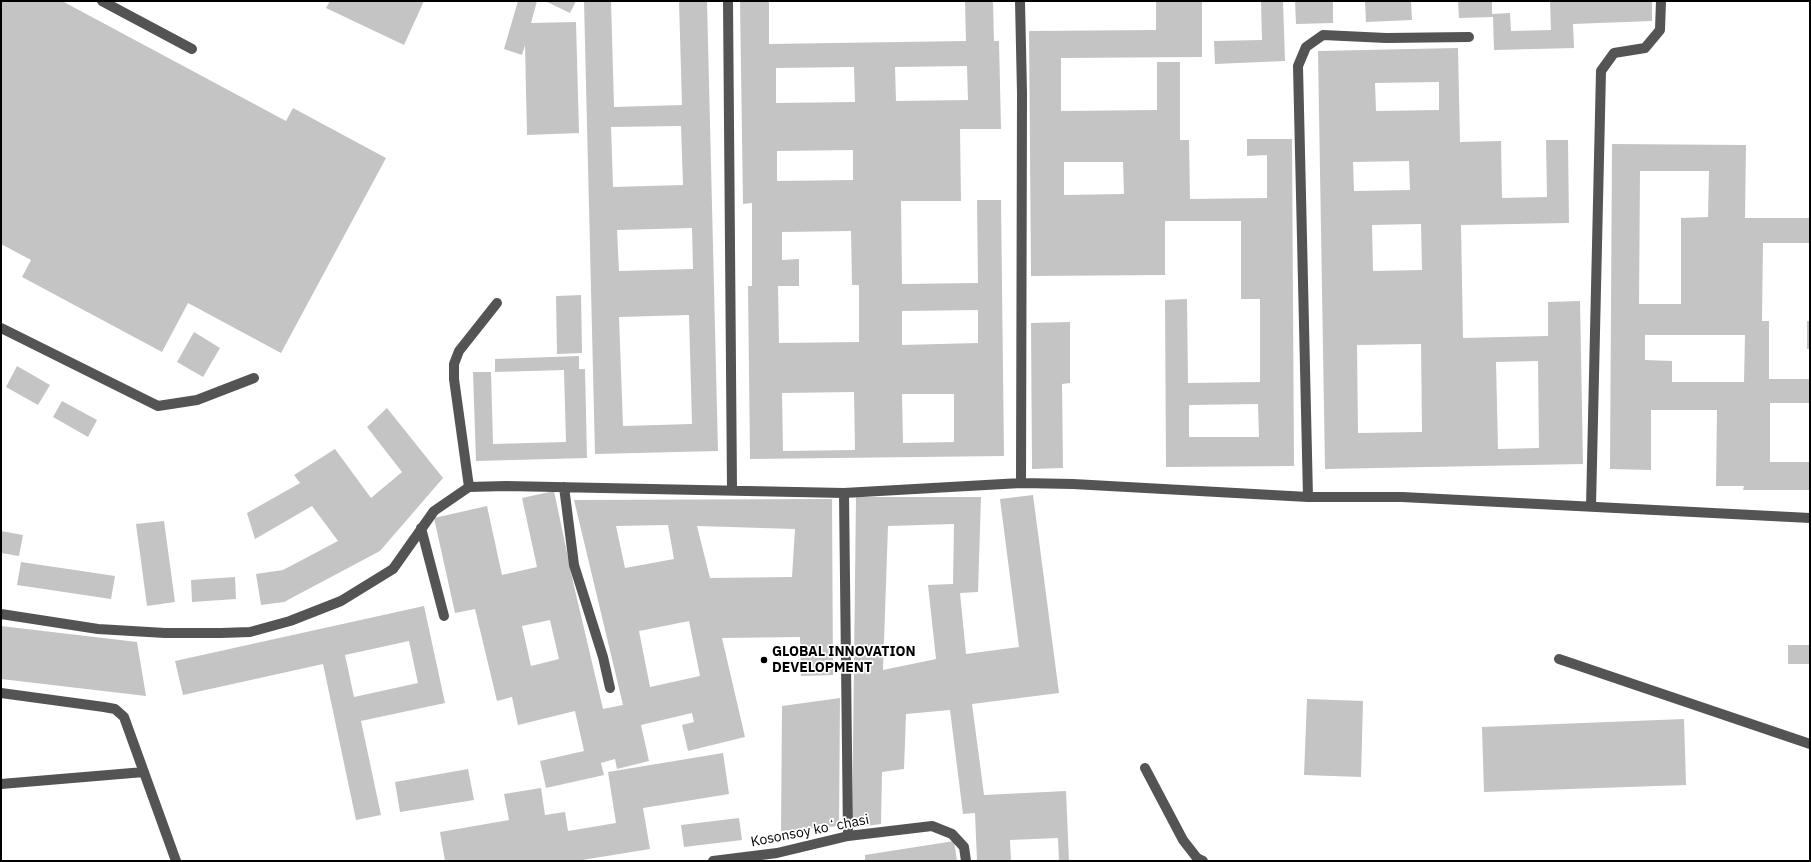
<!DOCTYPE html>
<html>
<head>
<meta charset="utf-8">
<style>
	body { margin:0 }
	#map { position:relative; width:1811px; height:862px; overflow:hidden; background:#fff; font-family:"IBM Plex Sans",sans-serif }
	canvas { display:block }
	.frame { position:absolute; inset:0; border:2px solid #000; pointer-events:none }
</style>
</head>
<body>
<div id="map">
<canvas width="1811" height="862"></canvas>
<div class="frame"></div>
</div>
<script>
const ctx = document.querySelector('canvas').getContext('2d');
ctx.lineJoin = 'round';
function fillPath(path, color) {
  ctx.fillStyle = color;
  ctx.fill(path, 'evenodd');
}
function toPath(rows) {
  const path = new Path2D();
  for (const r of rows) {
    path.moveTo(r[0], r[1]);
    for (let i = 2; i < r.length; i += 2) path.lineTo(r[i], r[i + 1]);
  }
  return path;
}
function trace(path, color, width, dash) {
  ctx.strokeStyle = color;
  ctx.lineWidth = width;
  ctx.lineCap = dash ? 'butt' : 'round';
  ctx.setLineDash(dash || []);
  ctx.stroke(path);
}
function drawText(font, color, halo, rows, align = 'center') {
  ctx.font = font + ' "IBM Plex Sans",sans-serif';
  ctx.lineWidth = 3.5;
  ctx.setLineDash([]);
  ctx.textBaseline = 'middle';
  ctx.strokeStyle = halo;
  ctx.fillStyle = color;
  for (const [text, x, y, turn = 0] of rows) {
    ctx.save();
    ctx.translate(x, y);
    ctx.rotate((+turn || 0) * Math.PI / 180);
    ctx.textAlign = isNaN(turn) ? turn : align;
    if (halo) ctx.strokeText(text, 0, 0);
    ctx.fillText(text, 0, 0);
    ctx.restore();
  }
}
const building = toPath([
	[1,1,62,1,286,121,293,108,386,158,281,353,188,303,162,352,22,277,31,260,1,244],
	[330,1,424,1,404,45,326,8],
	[518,1,537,1,531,23,576,22,579,133,527,135,525,45,522,55,504,49],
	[545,1,576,1,570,13],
	[584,1,611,1,614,107,682,105,679,1,707,1,718,451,595,454],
	[681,126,683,185,613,187,611,127],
	[692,228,693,269,619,271,617,230],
	[689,315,692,424,623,426,619,317],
	[740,1,769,1,769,44,966,41,965,1,993,1,994,41,999,41,1001,129,960,129,961,201,901,201,902,284,978,283,977,200,1001,200,1004,456,750,459,748,286,752,286,752,203,743,204],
	[967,66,968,100,896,101,895,67],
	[854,67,855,102,776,103,776,68],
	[853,150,853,180,777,181,777,151],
	[851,231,852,285,859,285,859,342,779,343,778,286,799,286,799,259,782,260,782,232],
	[978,310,978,343,902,345,902,311],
	[854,392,855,450,783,451,782,393],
	[902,394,954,394,954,442,903,443],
	[1156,1,1202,1,1202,57,1061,58,1061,111,1157,110,1157,62,1180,62,1180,140,1189,140,1190,199,1267,198,1267,155,1247,156,1247,139,1292,139,1294,466,1166,467,1165,300,1187,299,1188,383,1260,382,1260,299,1241,299,1241,221,1165,221,1165,275,1031,276,1029,31,1156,30],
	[1064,162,1123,162,1124,194,1064,195],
	[1258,404,1259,437,1189,437,1189,405],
	[1261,1,1283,1,1285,61,1215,64,1214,41,1262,40],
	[1295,1,1333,1,1333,23,1296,24],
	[1365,1,1411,1,1412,20,1366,22],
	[1458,1,1492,1,1492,14,1510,13,1511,31,1551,30,1550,1,1652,1,1652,21,1573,24,1574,48,1494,50,1493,17,1459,18],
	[1458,48,1460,142,1501,141,1502,198,1547,197,1546,140,1568,140,1569,223,1461,225,1463,338,1548,336,1548,302,1580,301,1583,464,1325,469,1318,51],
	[1439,82,1439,110,1376,111,1375,83],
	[1409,161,1410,190,1354,191,1353,162],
	[1421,224,1422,270,1373,271,1372,225],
	[1421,344,1422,432,1358,433,1357,345],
	[1538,361,1539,448,1498,449,1496,362],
	[1612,144,1746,145,1745,218,1810,218,1810,243,1763,243,1762,321,1769,321,1769,379,1810,379,1810,403,1770,403,1770,462,1810,462,1810,490,1743,490,1744,486,1716,486,1717,410,1651,410,1651,470,1610,469],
	[1640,171,1709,171,1708,217,1681,218,1681,304,1639,304],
	[1645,335,1745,335,1744,382,1672,382,1672,361,1645,360],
	[581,295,582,353,557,354,556,296],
	[1807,321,1810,321,1810,349,1807,349],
	[1070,322,1070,383,1062,384,1063,468,1032,469,1031,323],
	[194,332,220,348,203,377,177,362],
	[579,356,579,369,585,369,587,458,476,461,473,372,491,372,493,444,566,442,564,370,495,372,495,359],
	[17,366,50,385,38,405,6,387],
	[62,401,97,420,88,437,53,417],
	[387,408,443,478,380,551,284,602,261,605,256,574,283,570,338,541,312,506,255,539,247,513,300,483,294,475,335,449,371,498,402,472,367,427],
	[554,491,574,586,603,709,623,705,574,500,832,499,833,675,801,676,800,637,722,638,745,737,688,751,682,725,694,722,692,713,641,725,649,761,617,769,615,759,601,763,604,775,546,788,540,761,584,751,575,711,518,725,512,697,497,701,475,609,455,613,434,518,487,506,502,575,537,567,522,498],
	[668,525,674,559,625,568,616,526],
	[697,526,795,529,792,577,710,578],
	[550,620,559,659,531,666,522,626],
	[689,621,700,676,650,687,639,631],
	[1033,495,1059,693,972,704,984,795,1066,791,1069,861,1059,861,1058,838,1010,840,1011,861,977,861,975,813,963,814,950,710,906,714,904,769,882,772,881,824,852,828,856,497,981,497,978,592,960,593,966,654,1019,647,1000,499],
	[954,524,953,584,928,585,936,659,883,670,888,526],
	[164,521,175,602,147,606,136,524],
	[1,531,23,535,19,556,1,553],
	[21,562,115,576,111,599,17,585],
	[235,577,236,599,192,602,191,580],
	[424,606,445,703,361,721,381,815,356,820,323,664,183,695,175,661],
	[409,641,418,683,354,697,345,655],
	[1,626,137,642,146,696,1,679],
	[1788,645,1810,645,1810,664,1788,664],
	[840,698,839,826,781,831,782,706],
	[1307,699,1363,701,1361,777,1304,775],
	[1684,719,1686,785,1484,792,1482,727],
	[723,753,729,794,643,808,650,849,576,861,445,861,440,832,509,820,504,794,541,788,545,815,565,812,568,831,616,823,608,772],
	[468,769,474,800,400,812,395,782],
	[739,818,742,840,684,847,681,825],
	[954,841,957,861,865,861,865,855]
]);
const minor = toPath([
	[102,1,192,49],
	[728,1,732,490],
	[1020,1,1022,93,1021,483],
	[1,328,158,406,197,400,254,378],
	[469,487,454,379,454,364,459,351,497,303],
	[564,487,574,565,603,657,610,688],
	[844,493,848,836],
	[1308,497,1298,66,1306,47,1323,35,1386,38,1469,37],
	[1591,506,1601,71,1614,53,1645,48,1660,30,1661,1],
	[421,528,444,616],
	[1,614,98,629,165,633,221,633,250,632,290,621,341,601,393,569,434,511,469,487,506,486,844,493,1021,483,1073,484,1308,497,1402,497,1810,518],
	[1559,659,1810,744],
	[1,693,104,707,115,709,124,717,176,861],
	[1145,768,1183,840,1197,858,1203,861],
	[1,784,144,772],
	[713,861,777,853,848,836,932,826,952,834,964,847,966,861]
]);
const markers = [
	[764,660,4,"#000"]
];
const poiNames = [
	["GLOBAL INNOVATION",772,652],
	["DEVELOPMENT",772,668]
];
const streetNames = [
	["Kosonsoy koʻchasi",810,831,-11]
];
fillPath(building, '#c4c4c4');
trace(minor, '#545454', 10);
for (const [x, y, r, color] of markers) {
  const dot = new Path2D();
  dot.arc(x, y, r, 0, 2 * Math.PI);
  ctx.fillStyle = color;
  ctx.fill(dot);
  trace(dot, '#fff', 1.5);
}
drawText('bold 14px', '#000', '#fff', poiNames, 'left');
drawText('14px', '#000', '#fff', streetNames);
</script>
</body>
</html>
